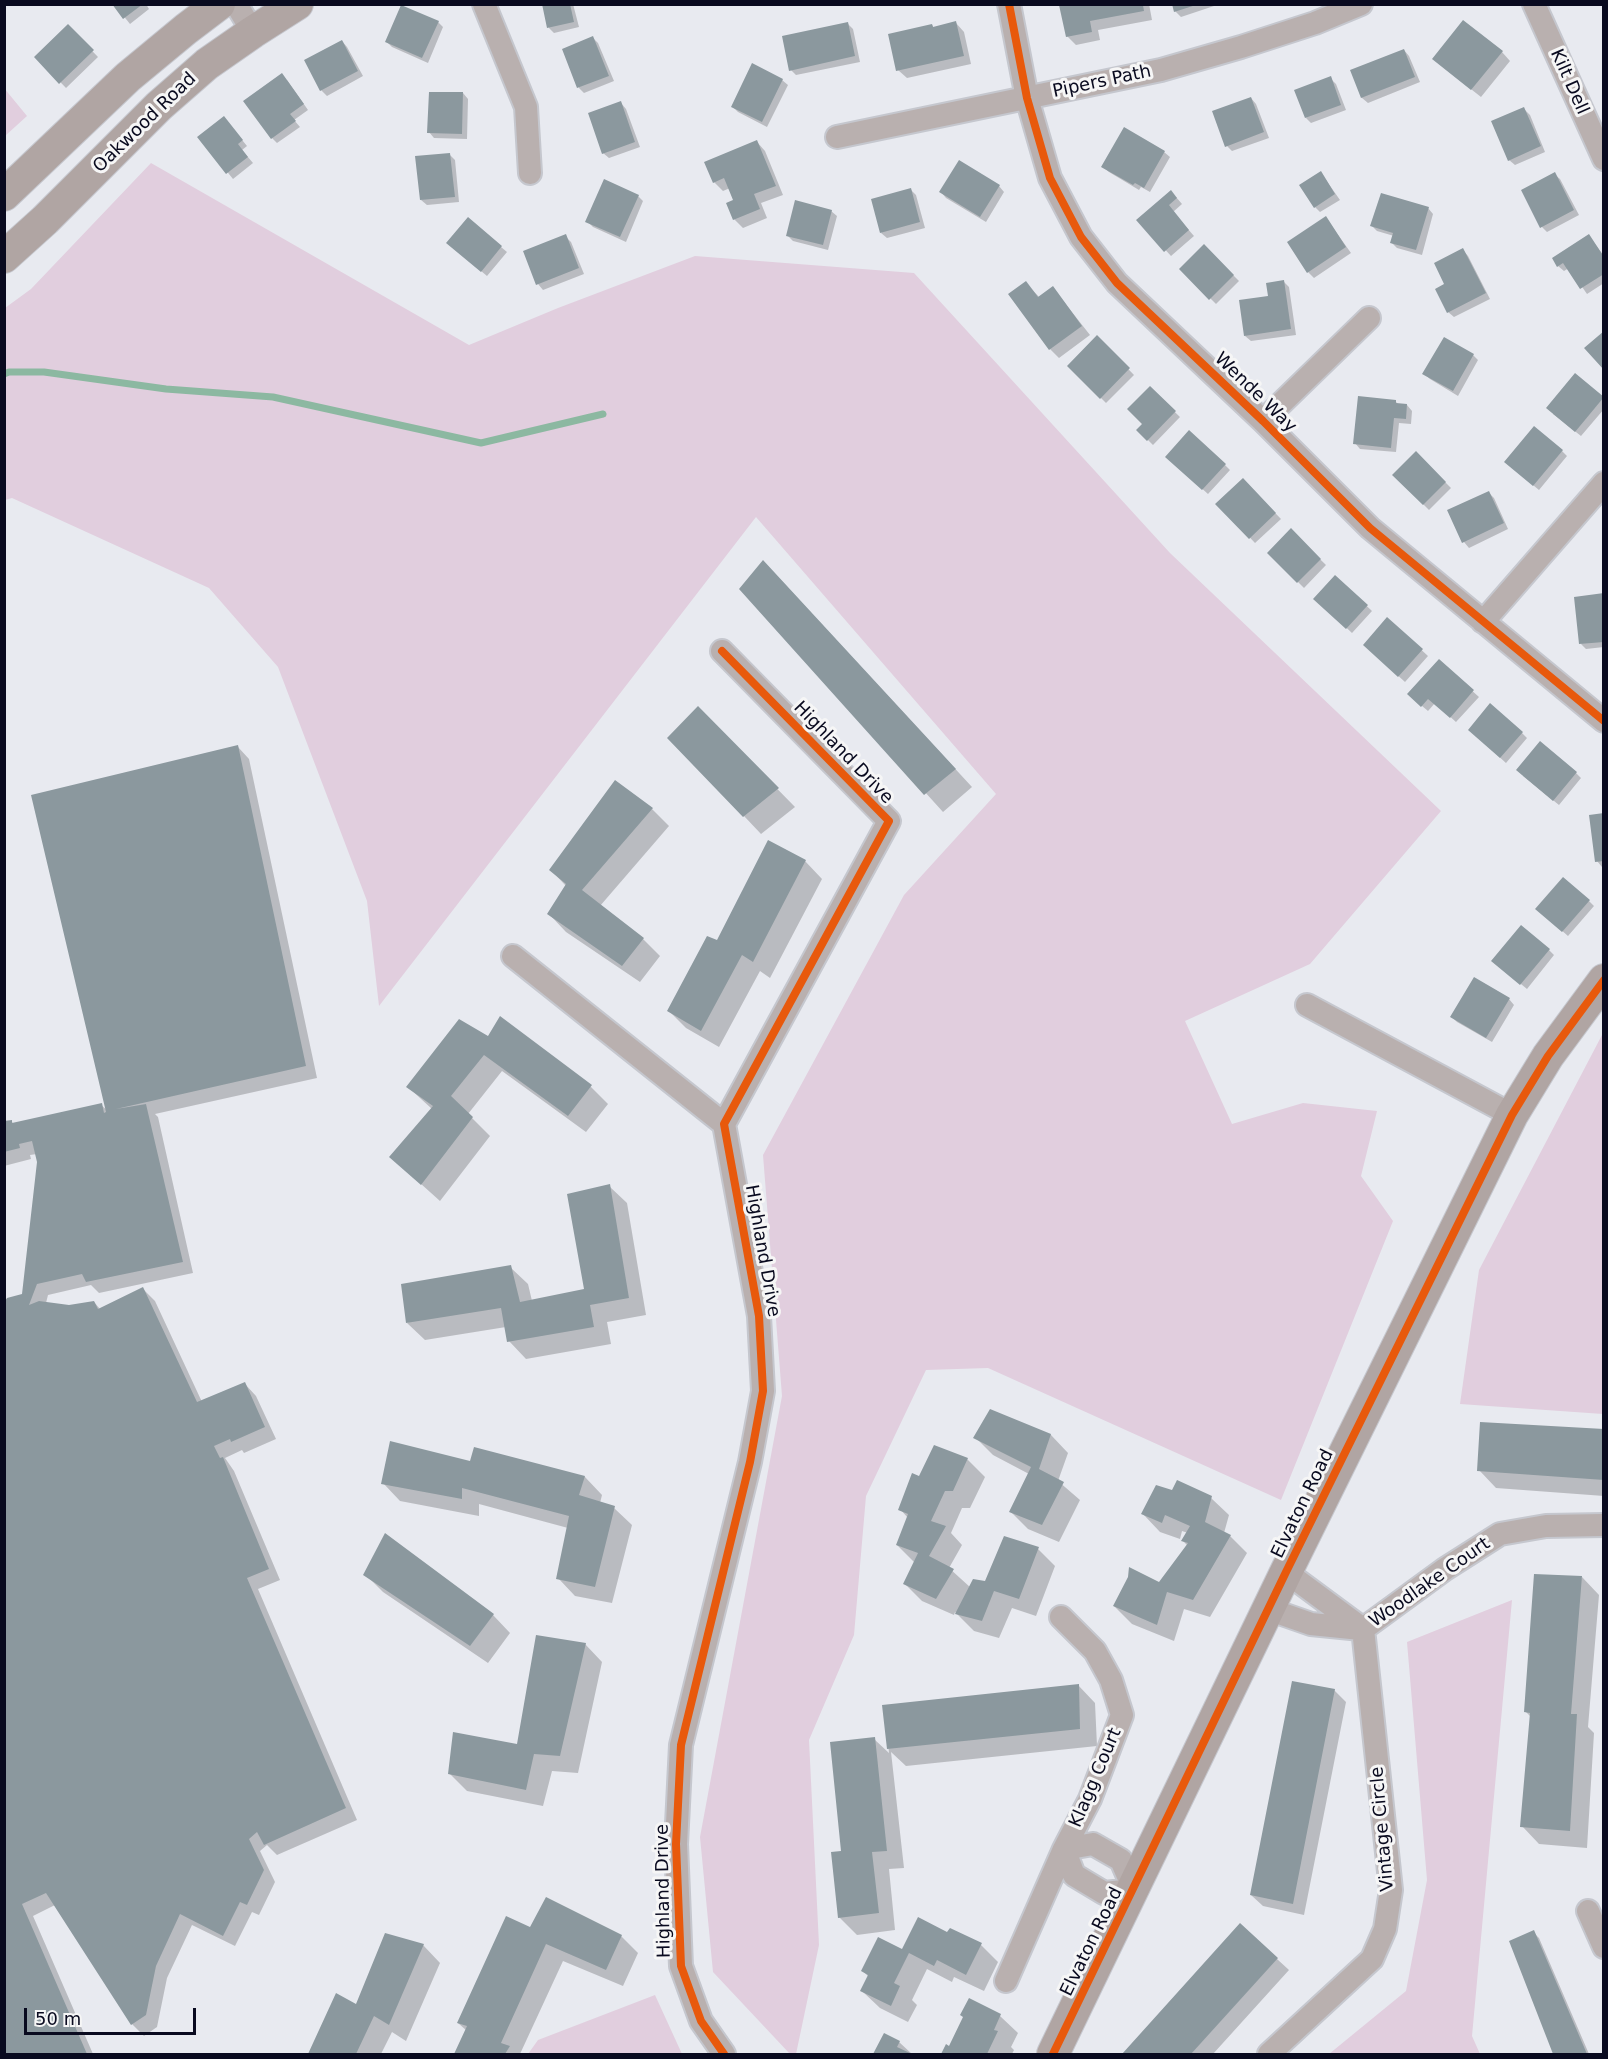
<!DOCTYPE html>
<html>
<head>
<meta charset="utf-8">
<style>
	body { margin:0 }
	#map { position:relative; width:1608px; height:2059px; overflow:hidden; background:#e8eaf0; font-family:"DejaVu Sans",sans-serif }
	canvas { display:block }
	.frame { position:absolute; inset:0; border:6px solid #090a1f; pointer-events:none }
	.scale { position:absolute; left:24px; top:2008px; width:172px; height:27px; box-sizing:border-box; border:3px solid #090a1f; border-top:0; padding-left:8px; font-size:18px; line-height:21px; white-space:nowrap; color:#090a1f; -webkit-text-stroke:4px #f6f6f6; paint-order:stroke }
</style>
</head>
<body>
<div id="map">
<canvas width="1608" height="2059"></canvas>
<div class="frame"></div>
<div class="scale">50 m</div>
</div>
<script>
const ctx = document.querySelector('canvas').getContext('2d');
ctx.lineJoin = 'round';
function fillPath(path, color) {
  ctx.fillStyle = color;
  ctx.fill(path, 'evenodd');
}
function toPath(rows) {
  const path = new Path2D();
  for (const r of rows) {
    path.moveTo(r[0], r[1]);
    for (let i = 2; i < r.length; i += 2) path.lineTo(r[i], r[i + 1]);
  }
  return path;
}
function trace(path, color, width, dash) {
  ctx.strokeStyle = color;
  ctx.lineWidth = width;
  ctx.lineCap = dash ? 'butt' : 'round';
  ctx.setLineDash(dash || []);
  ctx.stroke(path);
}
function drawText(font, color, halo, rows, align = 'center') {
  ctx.font = font + ' "DejaVu Sans",sans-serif';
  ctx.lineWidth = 6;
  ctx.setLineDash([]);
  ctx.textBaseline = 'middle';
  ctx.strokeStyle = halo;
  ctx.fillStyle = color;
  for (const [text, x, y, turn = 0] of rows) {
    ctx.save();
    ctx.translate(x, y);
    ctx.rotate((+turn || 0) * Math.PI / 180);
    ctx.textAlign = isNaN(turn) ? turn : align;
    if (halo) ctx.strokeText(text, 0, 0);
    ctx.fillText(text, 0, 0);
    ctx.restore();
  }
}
const green = toPath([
	[4,88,27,116,5,136,4,136],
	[151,163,469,345,558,308,695,256,914,273,1170,553,1441,811,1310,964,1185,1021,1232,1124,1303,1103,1377,1111,1361,1176,1393,1221,1281,1500,988,1368,926,1370,866,1496,854,1635,809,1740,819,1945,796,2054,790,2054,713,1972,700,1837,782,1396,763,1155,904,895,996,794,756,517,379,1006,367,901,278,667,209,588,12,498,5,500,5,308,31,289],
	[1602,1035,1603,1414,1460,1404,1479,1270],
	[1512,1600,1472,2036,1480,2054,1329,2054,1406,1991,1427,1880,1407,1642],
	[655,1995,682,2054,528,2054,538,2040]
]);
const shadow = toPath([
	[114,4,146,4,149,9,130,24],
	[543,4,573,4,579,27,554,33,549,28],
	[1061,4,1149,4,1152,20,1098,30,1100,40,1076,45,1067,36],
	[1173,4,1220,4,1181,17,1175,11],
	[438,22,443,27,428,63,392,47,387,42],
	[956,23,964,32,971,64,907,78,898,70,932,25,934,28],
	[848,24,853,29,860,62,796,75,791,70],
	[68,26,98,57,66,88,36,57],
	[593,38,598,43,614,81,584,93,579,88,564,50],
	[342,41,347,47,363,76,327,96,321,90],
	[1404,50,1409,56,1420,82,1368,103,1362,98,1352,71],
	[1502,52,1510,61,1481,97,1443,67],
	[1330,78,1336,84,1346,110,1311,123,1306,118],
	[287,80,308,110,294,120,300,127,277,143,272,138],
	[782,80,788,85,767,127,738,112,733,107],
	[463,93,468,99,467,139,434,138,429,132],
	[1251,98,1256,104,1269,138,1232,151,1227,146],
	[621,103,626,109,640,147,609,158,603,153],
	[1524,109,1530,115,1545,152,1515,165,1509,160],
	[229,124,247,146,242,150,253,163,233,179,200,138],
	[757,142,765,151,783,195,761,203,767,218,743,228,734,219,735,201,730,188,723,191,714,182],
	[1164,152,1170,157,1150,192,1141,187,1139,190,1109,172,1103,167],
	[449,154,455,160,459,202,427,205,421,200],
	[1321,173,1340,200,1320,212,1315,207],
	[1554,174,1560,179,1579,215,1547,232,1542,227],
	[999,186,1004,192,986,222,946,198,941,192],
	[911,190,916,195,925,228,887,238,881,233],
	[638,196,643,201,626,242,593,227,587,221],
	[1176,197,1182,204,1173,212,1194,236,1171,256,1138,220],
	[1428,208,1433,214,1422,255,1397,248,1392,243,1394,236,1377,231,1372,226],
	[831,211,837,216,828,250,793,241,788,236],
	[1326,218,1351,253,1314,278,1308,272],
	[565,236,571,242,584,274,543,290,538,284],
	[1589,236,1604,256,1604,283,1587,294,1569,268,1564,271,1558,266],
	[1204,246,1239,281,1216,304,1181,269],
	[501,247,507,252,487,276,454,248],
	[1463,250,1468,256,1490,299,1454,317,1448,312,1446,285],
	[1284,282,1289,287,1296,335,1251,341,1245,336,1270,297],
	[1026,283,1040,298,1053,288,1090,335,1059,358,1050,349,1010,295],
	[1097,337,1134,375,1106,403,1069,366],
	[1473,355,1478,360,1458,396,1430,379,1424,374],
	[1575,375,1604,398,1604,409,1581,436,1553,414],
	[1150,388,1180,417,1153,445,1138,430,1144,424],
	[1395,401,1399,405,1407,405,1412,411,1411,424,1399,423,1396,452,1360,449,1355,443],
	[1562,451,1567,456,1539,490,1511,467],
	[1416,453,1451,488,1429,510,1394,475],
	[1167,457,1225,465,1230,470,1208,494],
	[1243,480,1281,519,1255,543,1218,504],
	[1488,492,1494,498,1508,529,1469,548,1464,542],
	[1291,531,1326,565,1304,588,1269,553],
	[1336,577,1372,611,1352,633,1316,599],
	[780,579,972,787,943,812,741,589],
	[1604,595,1604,647,1586,649,1581,644],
	[1388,619,1428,656,1405,682,1370,650],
	[1439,661,1479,697,1456,722,1435,703,1428,711,1415,700],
	[698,708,795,807,761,834,744,816],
	[1522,733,1527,738,1506,763,1475,735],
	[238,747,249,759,317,1078,155,1114,158,1117,193,1273,99,1293,91,1285,48,1295,46,1303,69,1306,94,1302,100,1309,143,1289,155,1301,202,1402,245,1384,256,1396,276,1439,244,1453,242,1450,225,1458,234,1471,280,1580,258,1589,357,1820,277,1855,267,1845,260,1851,275,1882,259,1915,252,1912,235,1946,192,1925,167,1978,157,2027,144,2036,132,2024,55,1905,33,1916,93,2054,4,2054,4,1869,8,1868,7,1864,4,1865,4,1851,23,1295,39,1162,37,1154,30,1155,31,1159,4,1166,4,1123,11,1121,14,1124,101,1105,107,1110],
	[1576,773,1581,778,1559,805,1523,776],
	[652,809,669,826,600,906,643,939,660,956,640,982,566,932,549,914,566,886,551,870],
	[1604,814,1604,867,1602,867,1597,861],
	[805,861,822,879,770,978,760,971,719,1047,686,1028,669,1011,718,942],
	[1589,901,1594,906,1568,936,1543,914],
	[1549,950,1554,955,1527,989,1499,966],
	[1509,999,1514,1005,1492,1042,1457,1022,1452,1017],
	[489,1038,591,1087,608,1104,586,1132,502,1071,468,1114,490,1136,440,1201,391,1157,432,1109,408,1087],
	[609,1186,627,1203,646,1315,607,1322,611,1344,526,1359,509,1341,506,1327,425,1340,407,1323,510,1267,528,1284,532,1301,586,1290],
	[990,1411,1051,1435,1068,1453,1058,1481,1080,1500,1059,1542,1028,1529,1011,1512,1029,1474,993,1455,975,1437],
	[1604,1431,1604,1496,1496,1488,1479,1470],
	[475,1449,585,1477,602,1495,600,1503,614,1508,632,1525,612,1603,575,1596,558,1578,568,1528,479,1504,479,1516,400,1501,383,1483,471,1463],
	[967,1459,985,1477,970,1508,962,1508,951,1533,962,1545,949,1568,971,1588,986,1583,1038,1549,1055,1566,1036,1616,1012,1608,999,1638,974,1631,955,1612,954,1615,922,1601,905,1584,915,1563,897,1545,908,1518,900,1509,920,1478],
	[1173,1492,1211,1498,1229,1515,1224,1533,1230,1536,1247,1553,1210,1617,1184,1609,1174,1641,1132,1624,1114,1606,1160,1583,1188,1546,1183,1541,1188,1533,1182,1531,1180,1539,1160,1532,1143,1514],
	[365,1574,493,1615,510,1633,488,1663,383,1592],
	[1582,1577,1599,1595,1588,1727,1594,1733,1587,1848,1539,1844,1522,1826,1531,1717,1525,1711],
	[585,1644,602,1662,578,1773,552,1771,543,1806,467,1791,449,1773,518,1746],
	[1078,1685,1095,1703,1097,1746,906,1766,891,1752,904,1868,889,1869,895,1930,857,1935,839,1917,843,1852,874,1739,889,1753,884,1707],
	[1334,1690,1346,1702,1304,1915,1263,1906,1251,1895],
	[1241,1926,1289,1970,1213,2054,1124,2054],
	[530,1929,621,1936,638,1953,623,1986,563,1961,520,2054,456,2054,467,2031,458,2023],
	[1533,1932,1539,1938,1589,2054,1555,2054,1510,1942],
	[948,1934,981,1945,998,1962,984,1991,954,1977,952,1982,927,1969,912,2000,917,2005,908,2022,880,2008,862,1991,869,1977,863,1971,903,1951],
	[423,1945,440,1963,406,2041,392,2032,381,2054,310,2054,337,1996,356,2006],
	[969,2000,1000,2016,1018,2033,1011,2047,1014,2050,1012,2054,943,2054,947,2046,950,2048,965,2017],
	[884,2035,899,2042,912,2054,875,2054]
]);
const stream = toPath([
	[4,374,9,372,44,372,166,389,273,397,481,443,603,414]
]);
const building = toPath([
	[112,4,143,4,123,19],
	[542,4,570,4,574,22,547,28],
	[1172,4,1196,4,1196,5,1174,12],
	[401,5,439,21,422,58,385,42],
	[1059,5,1143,5,1144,11,1090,21,1092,32,1066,37],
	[1463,20,1503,51,1471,90,1432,59],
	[956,21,964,56,896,71,888,34,932,24,933,27],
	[848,22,855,56,789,71,782,36],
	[68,24,94,50,59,84,34,57],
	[593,36,609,76,577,88,562,49],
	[342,40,358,71,320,91,304,60],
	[1404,49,1415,77,1361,98,1350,70],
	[752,63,783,79,762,122,731,107],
	[282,73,304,104,290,114,296,121,271,139,243,101],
	[1331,76,1341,105,1305,118,1294,90],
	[429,92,463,92,462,134,427,133],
	[1251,97,1264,132,1225,147,1212,111],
	[621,101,635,142,602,154,588,113],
	[1524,107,1541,146,1508,161,1491,121],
	[224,116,243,140,238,144,248,157,226,174,197,137],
	[1124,127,1165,151,1144,188,1135,183,1133,185,1101,167],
	[757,140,776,186,754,194,760,209,733,220,726,203,733,200,724,178,713,183,704,162],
	[450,153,455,197,420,200,415,156],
	[959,160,1000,185,980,217,939,192],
	[1321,171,1335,194,1314,208,1299,185],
	[1555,172,1574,210,1540,228,1521,190],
	[604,179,639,195,620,237,585,222],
	[911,188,920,222,880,233,871,199],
	[1171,190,1177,198,1169,205,1189,230,1164,252,1136,220],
	[1381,193,1429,207,1416,250,1390,243,1393,233,1370,226],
	[795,200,832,210,823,245,786,236],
	[1326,216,1346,247,1307,273,1287,242],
	[468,217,502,246,481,272,446,243],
	[566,234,579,268,536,285,523,251],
	[1589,234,1604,257,1604,274,1580,289,1563,263,1557,267,1552,258],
	[1204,244,1234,275,1209,300,1179,269],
	[1463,248,1486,293,1447,313,1435,289,1444,284,1434,263],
	[1284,280,1291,329,1244,336,1239,300,1268,296,1266,283],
	[1026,281,1038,297,1053,286,1082,326,1049,350,1008,294],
	[1604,331,1604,370,1584,348],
	[1097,335,1130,368,1100,399,1067,366],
	[1444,337,1474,354,1453,391,1422,374],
	[1575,373,1604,397,1575,432,1546,408],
	[1150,386,1176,411,1147,441,1136,430,1142,424,1127,409],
	[1358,396,1396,400,1396,403,1407,404,1406,419,1394,418,1391,448,1353,444],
	[1534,426,1563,450,1533,486,1504,462],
	[1189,430,1226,464,1202,490,1165,457],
	[1416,451,1446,482,1423,505,1392,475],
	[1243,478,1276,513,1249,539,1215,504],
	[1489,491,1504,523,1462,543,1447,510],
	[1291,528,1321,559,1297,583,1267,553],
	[763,560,956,769,924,795,739,589],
	[1335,575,1368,605,1346,629,1313,599],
	[1604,593,1604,642,1579,644,1574,597],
	[1387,617,1423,649,1398,677,1363,645],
	[1439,659,1474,690,1450,718,1428,699,1421,707,1407,694],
	[1490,703,1523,732,1500,758,1468,730],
	[698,706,779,788,743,817,667,738],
	[1540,741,1577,772,1553,801,1516,770],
	[238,745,306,1066,116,1109,146,1104,183,1262,86,1282,82,1274,37,1284,29,1305,39,1301,69,1305,94,1301,98,1309,143,1287,197,1402,245,1382,265,1427,231,1442,230,1439,214,1446,220,1458,223,1457,269,1569,247,1578,346,1808,264,1845,257,1832,249,1839,264,1870,247,1905,240,1902,223,1936,180,1914,156,1966,146,2015,131,2025,46,1893,22,1904,87,2054,4,2054,4,1868,6,1867,4,1862,4,1303,7,1298,22,1294,37,1162,32,1141,19,1144,20,1148,4,1152,4,1121,12,1120,12,1123,102,1103,104,1113,106,1112,31,795],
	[615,780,653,808,582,890,644,938,622,966,547,914,566,884,549,870],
	[1604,813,1604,861,1595,862,1589,815],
	[768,840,806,860,753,962,742,955,701,1031,667,1011,707,936,717,940],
	[1563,877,1590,900,1562,932,1535,909],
	[1521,925,1550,949,1520,985,1491,961],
	[1474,977,1510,998,1486,1038,1450,1017],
	[500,1016,592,1085,568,1116,484,1055,451,1096,473,1117,421,1185,389,1157,433,1106,406,1087,459,1019,488,1036],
	[610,1184,629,1298,590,1305,594,1327,507,1342,501,1308,406,1323,401,1284,511,1265,520,1302,584,1289,567,1194],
	[990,1409,1051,1434,1039,1469,1064,1482,1042,1525,1009,1512,1031,1467,973,1438],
	[1480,1422,1604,1429,1604,1480,1477,1471],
	[390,1441,470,1461,474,1447,585,1476,579,1495,615,1506,595,1587,556,1579,569,1516,462,1488,462,1499,381,1484],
	[934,1445,968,1458,953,1491,945,1491,931,1521,946,1526,929,1556,954,1569,936,1599,903,1584,918,1553,896,1545,908,1514,898,1510,912,1473,919,1476],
	[1177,1480,1212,1496,1205,1522,1231,1535,1193,1600,1167,1592,1157,1625,1113,1606,1128,1577,1129,1567,1159,1582,1188,1543,1181,1541,1190,1526,1165,1515,1162,1523,1141,1514,1156,1485,1172,1490],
	[385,1533,494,1614,470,1646,363,1575],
	[1004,1536,1039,1547,1019,1599,994,1591,982,1621,955,1614,973,1579,985,1581],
	[1534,1574,1582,1576,1571,1714,1577,1714,1570,1831,1520,1827,1530,1713,1524,1712],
	[536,1635,586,1643,560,1756,534,1754,526,1790,448,1774,453,1732,517,1744],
	[1292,1681,1335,1689,1293,1904,1250,1895],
	[1079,1684,1080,1729,887,1749,882,1705],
	[875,1737,887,1851,872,1852,879,1913,838,1918,831,1852,841,1851,830,1742],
	[546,1897,622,1935,606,1970,546,1944,501,2043,510,2046,505,2054,454,2054,467,2026,457,2023,506,1916,530,1927],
	[918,1917,947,1932,950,1928,982,1943,966,1975,937,1960,934,1966,909,1953,894,1983,900,1986,891,2006,860,1991,868,1975,861,1971,878,1937,902,1949],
	[1240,1923,1278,1958,1191,2054,1122,2054],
	[1534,1930,1587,2054,1553,2054,1509,1941],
	[385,1933,424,1944,389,2025,374,2016,356,2054,308,2054,336,1993,356,2004],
	[969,1998,1001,2014,994,2030,998,2031,987,2054,941,2054,946,2044,949,2046,963,2017,960,2015],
	[884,2033,900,2041,897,2047,912,2054,873,2054]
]);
const street = toPath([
	[236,4,253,32],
	[484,4,526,107,530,173],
	[1009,4,1027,98,1050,178,1081,237,1117,283,1263,421,1370,528,1604,721],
	[1534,4,1604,159],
	[837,137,1161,70,1241,47,1315,23,1361,4],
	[1263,421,1369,318],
	[1483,622,1604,483],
	[722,651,889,821,724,1124,759,1316,763,1391,750,1462,681,1745,676,1844,681,1966,701,2021,724,2054],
	[513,956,724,1124],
	[1307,1005,1512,1115],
	[1268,1609,1311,1624,1361,1629],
	[1363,1629,1445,1569,1500,1534,1546,1526,1604,1525],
	[1093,1844,1121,1860,1134,1890,1104,1893,1074,1875,1064,1849,1093,1844],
	[1588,1911,1604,1947],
	[1006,1981,1064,1849,1090,1799,1122,1715,1111,1680,1095,1651,1061,1617],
	[1269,2054,1372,1959,1385,1929,1391,1890,1363,1629,1286,1572]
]);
const secondary = toPath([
	[4,195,128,77,186,29,219,4],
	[4,257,45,220,159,106,207,64,253,32,297,4],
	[1053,2054,1286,1572,1512,1115,1548,1056,1604,980]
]);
const cycleway = toPath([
	[1009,4,1027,98,1050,178,1081,237,1117,283,1263,421,1370,528,1604,721],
	[722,651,889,821,724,1124,759,1316,763,1391,750,1462,681,1745,676,1844,681,1966,701,2021,724,2054],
	[1053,2054,1286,1572,1512,1115,1548,1056,1604,980]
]);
const streetNames = [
	["Pipers Path",1102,82,-12],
	["Kilt Dell",1569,82,66],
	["Oakwood Road",145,123,-44],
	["Wende Way",1255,393,44],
	["Highland Drive",843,753,46],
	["Highland Drive",762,1251,80],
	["Elvaton Road",1303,1504,-64],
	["Woodlake Court",1430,1583,-35],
	["Klagg Court",1096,1778,-67],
	["Vintage Circle",1383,1829,-95],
	["Highland Drive",664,1891,-91],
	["Elvaton Road",1092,1942,-64]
];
fillPath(green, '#e1cede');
fillPath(shadow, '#0003');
trace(stream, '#8cb8a1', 7);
fillPath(building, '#8b989e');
trace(street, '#c5c7ce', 26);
trace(secondary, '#c5c7ce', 34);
trace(street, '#b9b0af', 22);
trace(secondary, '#b0a5a3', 32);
trace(cycleway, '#e8590c', 8);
drawText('18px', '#090a1f', '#f6f6f6', streetNames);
</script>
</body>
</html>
